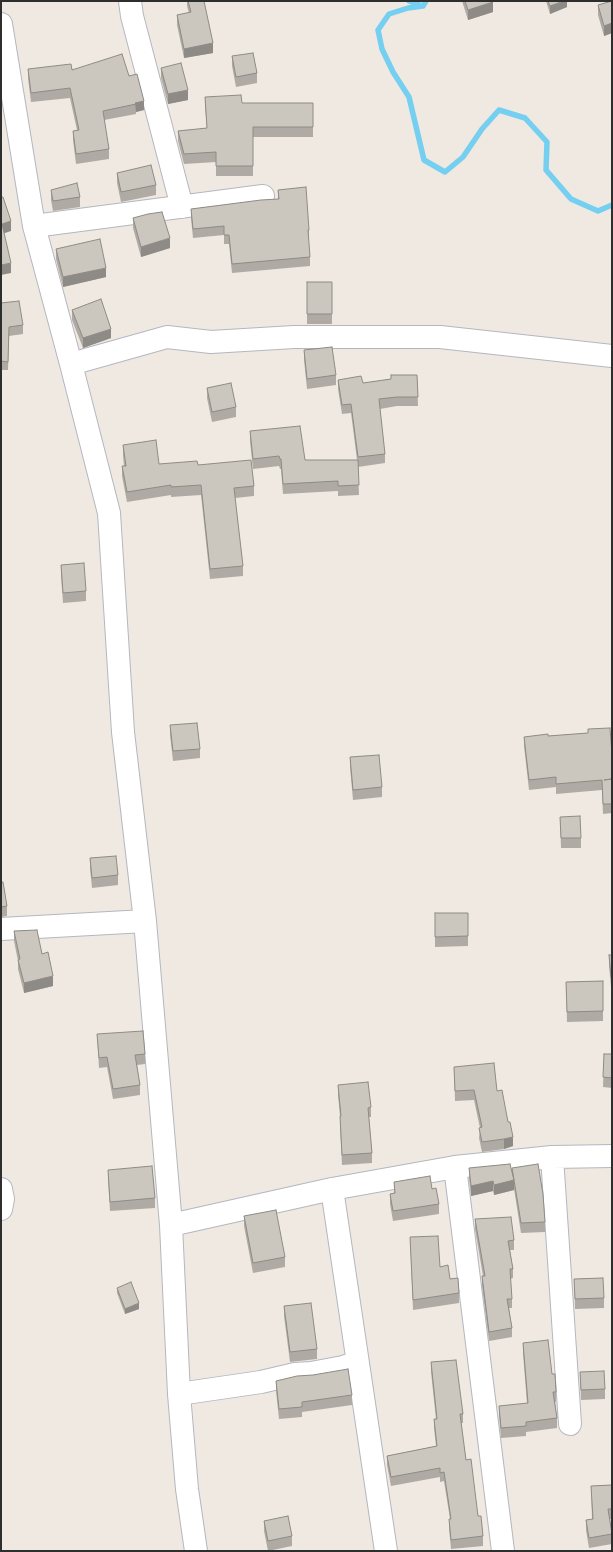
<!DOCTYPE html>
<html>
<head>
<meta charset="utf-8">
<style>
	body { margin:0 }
	#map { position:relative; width:613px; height:1552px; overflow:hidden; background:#efe9e1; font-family:Rubik,sans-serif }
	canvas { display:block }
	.frame { position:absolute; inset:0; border:2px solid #2e2e2e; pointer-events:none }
</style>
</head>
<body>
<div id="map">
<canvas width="613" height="1552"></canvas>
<div class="frame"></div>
</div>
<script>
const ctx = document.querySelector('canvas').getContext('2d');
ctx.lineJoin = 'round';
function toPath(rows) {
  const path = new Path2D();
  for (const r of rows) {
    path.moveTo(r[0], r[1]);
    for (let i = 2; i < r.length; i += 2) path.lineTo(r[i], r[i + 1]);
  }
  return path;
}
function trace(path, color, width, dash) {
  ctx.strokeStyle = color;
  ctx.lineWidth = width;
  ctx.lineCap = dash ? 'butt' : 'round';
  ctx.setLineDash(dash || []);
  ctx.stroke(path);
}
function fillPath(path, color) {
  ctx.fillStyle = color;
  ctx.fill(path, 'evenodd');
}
const stream = toPath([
	[409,1,420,5],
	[426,1,423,6,408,8,389,14,378,30,382,49,393,72,409,97,424,160,445,172,463,157,482,129,499,110,525,118,547,142,546,170,571,199,598,211,612,205]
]);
const minor = toPath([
	[130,1,132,16,182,207],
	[1,24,34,226,71,364,109,513,123,732,145,921,171,1225,179,1394,187,1489,196,1551],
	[34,226,263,196],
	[71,364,167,337,211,342,294,337,440,337,612,356],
	[1,929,145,921],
	[552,1157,570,1424],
	[455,1167,503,1551],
	[1,1189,3,1199,1,1209],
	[332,1189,386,1551],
	[171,1225,332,1189,455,1167,552,1157,612,1156],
	[179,1394,261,1382,295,1374,311,1373,343,1367,357,1362]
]);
const wall = toPath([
	[187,1,204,1,213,53,184,58,177,25,177,15,189,13,187,6],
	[462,1,492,1,493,12,468,20],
	[546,1,567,1,567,7,550,14],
	[612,1,612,33,604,36,598,15,598,5],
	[232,56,257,73,257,83,236,87,232,66],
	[161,68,188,100,168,104,161,78],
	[28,69,72,70,129,76,144,110,136,112,136,114,104,120,109,149,109,159,76,164,73,140,73,131,77,130,70,98,31,102,28,78],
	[205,97,242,103,313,103,313,137,253,137,253,176,216,176,216,162,184,164,178,141,178,131,207,128,205,107],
	[117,173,156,185,156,195,121,202,117,183],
	[51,190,80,197,80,207,53,211,51,200],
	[278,190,309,230,309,239,308,239,310,257,310,266,232,273,229,244,224,244,224,235,193,238,191,218,191,209,278,199],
	[133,218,170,248,141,257,133,228],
	[56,249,106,277,63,287,56,259],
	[307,282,332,282,332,324,307,324],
	[1,303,23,325,23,334,9,336,8,370,1,370],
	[72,310,111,338,83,348,72,320],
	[304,350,336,375,336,385,307,389,304,360],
	[417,375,418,406,397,406,380,409,385,454,385,463,358,467,359,495,338,496,338,491,283,494,281,469,280,469,279,466,253,469,250,441,250,431,305,460,357,460,351,413,342,414,338,389,338,380,363,383],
	[207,388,236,407,236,417,212,422,207,398],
	[123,445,159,464,198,465,254,486,254,496,235,498,243,566,243,576,210,579,201,495,171,497,171,495,127,502,122,476,122,466,124,466,123,455],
	[61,565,86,591,86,601,63,603,61,575],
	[170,725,200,749,200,758,173,761,170,735],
	[588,729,612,754,612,813,603,814,602,790,556,794,556,787,529,790,524,746,524,737,548,736,588,733],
	[350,757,382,787,382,797,353,800,350,767],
	[560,817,581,838,581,848,561,848],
	[90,858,118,875,118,885,92,888,90,868],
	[1,882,7,906,7,916,1,917],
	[435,913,468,913,468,946,435,947],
	[14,931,53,986,24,993,18,969,18,961,14,941],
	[609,955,612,955,612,986,611,987,609,965],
	[603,981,603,1021,567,1022,566,982],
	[97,1034,145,1054,145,1064,137,1065,140,1085,140,1095,113,1099,107,1067,99,1068],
	[604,1054,612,1054,612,1088,603,1087],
	[454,1067,497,1091,513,1146,504,1149,482,1152,479,1138,480,1128,474,1100,455,1101],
	[338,1085,371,1107,371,1117,369,1117,372,1153,372,1163,342,1165,340,1126,340,1116,338,1095],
	[469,1168,512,1173,512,1168,545,1222,545,1232,521,1233,514,1189,514,1190,494,1195,493,1191,471,1196,469,1178],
	[108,1170,155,1198,155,1208,110,1211,108,1179],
	[394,1182,439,1204,439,1214,393,1221,390,1204,390,1194,394,1193],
	[244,1216,285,1257,285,1267,253,1273,244,1226],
	[475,1219,514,1240,514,1250,510,1250,513,1269,513,1278,510,1279,512,1299,512,1308,509,1308,512,1328,512,1337,489,1341,482,1286,482,1276,483,1276,475,1229],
	[410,1237,440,1267,450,1279,459,1293,459,1303,413,1310],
	[574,1279,604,1298,604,1308,575,1309],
	[117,1288,139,1309,125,1314,117,1293],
	[284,1306,317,1349,317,1359,290,1362,284,1316],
	[523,1343,552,1374,556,1392,556,1402,555,1402,557,1418,557,1428,526,1432,526,1436,501,1438,499,1416,499,1406,527,1404,523,1353],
	[431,1362,463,1414,463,1423,461,1423,466,1460,478,1516,483,1536,483,1546,451,1549,449,1528,449,1519,450,1519,444,1481,440,1482,440,1477,391,1486,387,1465,387,1456,436,1446,434,1428,434,1419,436,1419,431,1372],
	[580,1372,605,1389,605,1399,581,1400],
	[276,1381,352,1395,352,1405,302,1412,302,1417,279,1419,276,1391],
	[612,1485,612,1519,610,1519,612,1532,612,1544,589,1548,586,1530,586,1520,592,1519,591,1486],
	[264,1521,292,1536,292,1546,268,1551,264,1531]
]);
const shadedWall = toPath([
	[564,1,567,1,567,7,550,14,550,6],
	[493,2,493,12,468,20,468,10],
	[612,23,612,33,604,36,604,26],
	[213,43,213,53,184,58,184,49],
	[188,90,188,100,168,104,168,94],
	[1,92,2,92,2,106,1,106],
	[144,101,144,110,136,112,135,103],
	[11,221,11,231,2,234,2,224],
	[170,238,170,248,141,257,141,247],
	[11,263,11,273,1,275,1,265],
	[106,268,106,277,63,287,63,277],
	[111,329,111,338,83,348,83,338],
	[53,976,53,986,24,993,24,983],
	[513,1137,513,1146,504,1149,504,1139],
	[514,1180,514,1190,494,1195,494,1185],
	[493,1181,493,1191,471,1196,471,1186],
	[139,1303,139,1309,125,1314,125,1309]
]);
const building = toPath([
	[188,1,204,1,213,43,184,49,177,15,191,12,188,1],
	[465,1,492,1,493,2,468,10,465,1],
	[548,1,564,1,550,6,548,1],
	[612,1,612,23,604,26,598,5,612,1],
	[253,53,257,73,236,77,232,56,253,53],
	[122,54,129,76,137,74,144,101,135,103,136,104,103,111,109,149,76,154,73,131,79,130,70,88,31,93,28,69,71,64,72,70,122,54],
	[181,63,188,90,168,94,161,68,181,63],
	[241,95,242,103,313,103,313,127,253,127,253,166,216,166,216,152,184,154,178,131,207,128,205,97,241,95],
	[151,165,156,185,121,192,117,173,151,165],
	[77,183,80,197,53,201,51,190,77,183],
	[306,187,309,230,308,230,310,257,232,264,229,235,224,235,224,226,193,229,191,209,261,200,279,199,278,190,306,187],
	[1,197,3,197,11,221,2,224,11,263,1,265,1,197],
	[162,212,170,238,141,247,133,218,148,214,162,212],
	[100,239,106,268,63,277,56,249,100,239],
	[307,282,332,282,332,314,307,314,307,282],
	[101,299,111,329,83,338,72,310,101,299],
	[19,301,23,325,9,327,8,362,1,361,1,303,19,301],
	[332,347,336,375,307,379,304,350,332,347],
	[391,375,417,375,418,397,397,397,379,399,385,454,358,457,351,404,342,405,338,380,361,376,363,383,391,379,391,375],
	[231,383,236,407,212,412,207,388,231,383],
	[300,426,305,460,358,460,359,485,338,486,338,481,283,484,281,459,280,459,279,456,253,459,250,431,300,426],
	[156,440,159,464,197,461,198,465,251,460,254,486,234,488,243,566,210,569,201,485,171,487,171,485,127,492,122,466,126,466,123,445,156,440],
	[84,563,86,591,63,593,61,565,84,563],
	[197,723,200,749,173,751,170,725,197,723],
	[610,728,612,754,612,779,604,780,612,779,612,804,603,804,602,780,556,784,556,777,529,780,524,737,548,734,548,736,588,733,588,729,610,728],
	[379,755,382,787,353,790,350,757,379,755],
	[580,816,581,838,561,838,560,817,580,816],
	[116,856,118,875,92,878,90,858,116,856],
	[1,882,3,882,7,906,1,907,1,882],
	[435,913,468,913,468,936,435,937,435,913],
	[37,930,42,954,48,952,53,976,24,983,18,960,20,959,14,931,37,930],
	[609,955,612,955,612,977,611,977,609,955],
	[603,981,603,1011,567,1012,566,982,603,981],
	[143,1031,145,1054,135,1055,140,1085,113,1089,107,1057,99,1058,97,1034,143,1031],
	[604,1054,612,1054,612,1078,603,1077,604,1054],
	[494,1063,497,1091,502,1090,508,1122,510,1122,513,1137,504,1139,482,1142,479,1128,482,1127,474,1090,455,1091,454,1067,494,1063],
	[368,1082,371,1107,368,1108,372,1153,342,1155,340,1116,341,1116,338,1085,368,1082],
	[510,1164,514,1180,494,1185,493,1181,471,1186,469,1168,510,1164],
	[538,1164,543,1194,545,1222,521,1223,512,1168,538,1164],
	[152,1166,155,1198,110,1202,108,1170,152,1166],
	[430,1176,432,1189,436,1188,439,1204,393,1211,390,1194,395,1193,394,1182,430,1176],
	[276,1210,285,1257,253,1263,244,1216,276,1210],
	[511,1217,514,1240,508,1241,513,1269,510,1269,512,1299,507,1299,512,1328,489,1332,482,1276,485,1276,475,1219,511,1217],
	[438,1236,440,1267,448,1265,450,1279,458,1278,459,1293,413,1300,410,1237,438,1236],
	[603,1278,604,1298,575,1299,574,1279,603,1278],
	[131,1282,139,1303,125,1309,117,1288,131,1282],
	[311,1303,317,1349,290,1352,284,1306,311,1303],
	[548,1340,552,1374,555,1374,556,1392,553,1392,557,1418,526,1422,526,1426,501,1428,499,1406,528,1403,523,1343,548,1340],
	[456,1360,463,1414,460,1414,466,1460,471,1459,478,1516,481,1516,483,1536,451,1540,449,1519,451,1519,444,1472,440,1473,440,1468,391,1477,387,1456,437,1446,434,1419,437,1419,431,1362,456,1360],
	[348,1369,352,1395,302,1402,302,1407,279,1409,276,1381,297,1376,313,1375,348,1369],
	[604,1371,605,1389,581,1390,580,1372,604,1371],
	[612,1485,612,1509,608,1509,612,1534,589,1538,586,1520,593,1519,591,1486,612,1485],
	[288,1516,292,1536,268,1541,264,1521,288,1516]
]);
trace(stream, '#75cff0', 5.5);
trace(minor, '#b4b7c1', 24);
trace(minor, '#fff', 22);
fillPath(wall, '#afaba4');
fillPath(shadedWall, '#8e8b86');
fillPath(building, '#cbc7bf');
trace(building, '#8e8b86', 1);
</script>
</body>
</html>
